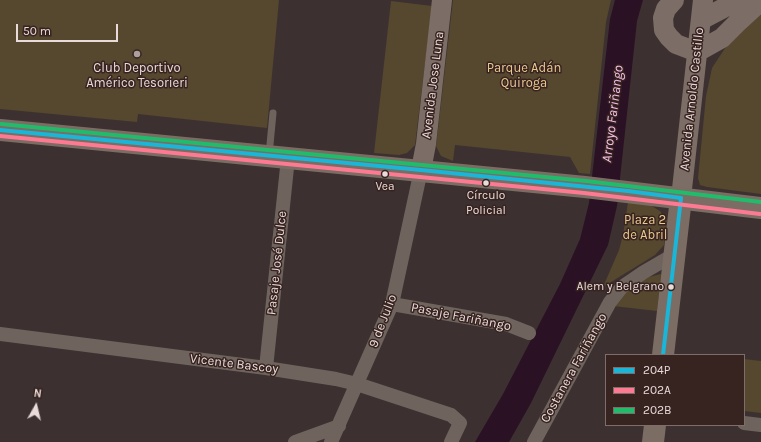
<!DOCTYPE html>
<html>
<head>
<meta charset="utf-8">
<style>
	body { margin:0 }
	#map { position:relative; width:761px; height:442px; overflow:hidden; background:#3c3130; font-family:Karla,sans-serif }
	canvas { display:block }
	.legend { position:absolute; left:605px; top:354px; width:140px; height:72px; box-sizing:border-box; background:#372320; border:1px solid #7e6d6a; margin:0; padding:5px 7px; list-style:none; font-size:12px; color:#e9dbd9 }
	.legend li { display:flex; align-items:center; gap:8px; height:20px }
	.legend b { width:20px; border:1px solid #7e6d6a }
	.north { position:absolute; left:16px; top:386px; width:40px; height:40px; -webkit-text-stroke:3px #372320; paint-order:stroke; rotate:8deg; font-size:11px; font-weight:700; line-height:16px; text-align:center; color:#e9dbd9 }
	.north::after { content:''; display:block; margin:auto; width:14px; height:18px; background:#e9dbd9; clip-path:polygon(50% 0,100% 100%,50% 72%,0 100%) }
	.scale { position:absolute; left:16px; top:24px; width:102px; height:18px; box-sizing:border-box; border:2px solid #e9dbd9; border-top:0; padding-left:5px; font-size:12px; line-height:14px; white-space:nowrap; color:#e9dbd9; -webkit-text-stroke:3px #372320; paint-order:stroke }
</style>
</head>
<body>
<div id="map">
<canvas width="761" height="442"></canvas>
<ul class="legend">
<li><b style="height:5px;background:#1ab6d8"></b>204P</li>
<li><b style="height:5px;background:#fe7a93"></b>202A</li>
<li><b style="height:5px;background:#20bc6c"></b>202B</li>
</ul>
<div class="north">N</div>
<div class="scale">50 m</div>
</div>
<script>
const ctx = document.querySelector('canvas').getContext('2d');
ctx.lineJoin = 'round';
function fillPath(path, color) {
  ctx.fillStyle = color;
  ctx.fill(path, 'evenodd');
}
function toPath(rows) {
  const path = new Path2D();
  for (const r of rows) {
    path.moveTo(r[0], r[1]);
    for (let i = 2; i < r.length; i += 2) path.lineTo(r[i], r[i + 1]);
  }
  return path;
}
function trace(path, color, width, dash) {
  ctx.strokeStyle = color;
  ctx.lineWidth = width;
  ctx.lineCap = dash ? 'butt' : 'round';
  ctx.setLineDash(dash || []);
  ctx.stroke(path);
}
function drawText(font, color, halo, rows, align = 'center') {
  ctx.font = font + ' Karla,sans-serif';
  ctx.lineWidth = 3;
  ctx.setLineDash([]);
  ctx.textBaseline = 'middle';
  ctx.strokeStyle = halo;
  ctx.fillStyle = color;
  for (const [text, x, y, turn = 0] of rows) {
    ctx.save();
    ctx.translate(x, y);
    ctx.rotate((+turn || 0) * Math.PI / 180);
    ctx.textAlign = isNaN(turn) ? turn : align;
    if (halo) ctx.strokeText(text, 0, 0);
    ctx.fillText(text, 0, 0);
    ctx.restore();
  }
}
const green = toPath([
	[0,0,279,0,267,128,138,114,137,122,0,109],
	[453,0,611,0,606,22,590,174,579,173,570,157,455,145,453,161,441,156,436,146],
	[391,1,432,6,415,145,407,153,399,155,374,153],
	[761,10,761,194,707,187,700,185,698,178,706,96,712,68,731,39],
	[628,202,650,205,660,211,667,221,664,245,655,255,603,287,619,250,623,235],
	[661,274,657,311,613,306,627,291,649,277],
	[744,359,761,361,761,413,744,411]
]);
const water = toPath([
	[615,0,643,0,637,21,617,206,608,245,531,403,509,442,475,442,503,394,560,284,580,239,589,203,610,19]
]);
const lane = toPath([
	[269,155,273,113]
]);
const street = toPath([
	[392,304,506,324,529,333],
	[0,334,266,368,336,379,357,384,451,415,460,423,451,442],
	[266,368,288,158],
	[744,423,761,425],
	[295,442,339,426],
	[331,442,392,304,421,170],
	[534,442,610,302,622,287,644,272,675,254]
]);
const secondary = toPath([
	[674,0,666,9,663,18,664,30,669,37,676,44,697,52],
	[701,20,739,0],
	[697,52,722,38,739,21,761,1],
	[421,170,426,144,442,0],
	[681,198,703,0]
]);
const primary = toPath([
	[0,130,585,187,761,208],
	[663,355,681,198],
	[653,442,655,425]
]);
const bus1 = toPath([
	[0,130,421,170,628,191,681,198],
	[663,355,681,198]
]);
const bus2 = toPath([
	[0,136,584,193,760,214]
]);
const bus3 = toPath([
	[1,124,586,181,761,202]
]);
const markers = [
	[137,54,4,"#aca09e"],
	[385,174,3.5,"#e9dbd9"],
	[486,183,3.5,"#e9dbd9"],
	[671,287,3.5,"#e9dbd9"]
];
const busNames = [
	["Vea",385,187],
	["Círculo",486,196],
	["Policial",486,211],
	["Alem y Belgrano",664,287,"right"]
];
const poiNames = [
	["Club Deportivo",137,68],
	["Américo Tesorieri",137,83]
];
const parkNames = [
	["Parque Adán",524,68],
	["Quiroga",524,83],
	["Plaza 2",645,220],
	["de Abril",645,235]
];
const streetNames = [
	["Avenida Jose Luna",433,85,-83],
	["Avenida Arnoldo Castillo",692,99,-84],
	["Pasaje José Dulce",277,263,-84],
	["Pasaje Fariñango",461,317,11],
	["9 de Julio",383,321,-69],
	["Vicente Bascoy",234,364,7],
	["Costanera Fariñango",574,368,-61]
];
const waterNames = [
	["Arroyo Fariñango",613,114,-83]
];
fillPath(green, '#56472f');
fillPath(water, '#2a1124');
trace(lane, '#6f645d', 7);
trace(street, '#6f645d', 14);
trace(secondary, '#7c6e66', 20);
trace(primary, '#7b6c64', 22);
trace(bus1, '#1ab6d8', 4);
trace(bus2, '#fe7a93', 4);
trace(bus3, '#20bc6c', 4);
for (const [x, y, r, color] of markers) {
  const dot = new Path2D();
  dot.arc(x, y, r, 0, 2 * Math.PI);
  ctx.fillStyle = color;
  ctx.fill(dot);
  trace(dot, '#372320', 1.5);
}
drawText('12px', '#e9dbd9', '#372320', busNames);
drawText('13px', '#e9dbd9', '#372320', poiNames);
drawText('13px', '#ebca90', '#372320', parkNames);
drawText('13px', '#e9dbd9', '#372320', streetNames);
drawText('italic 14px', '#f7bfe9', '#372320', waterNames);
</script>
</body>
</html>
